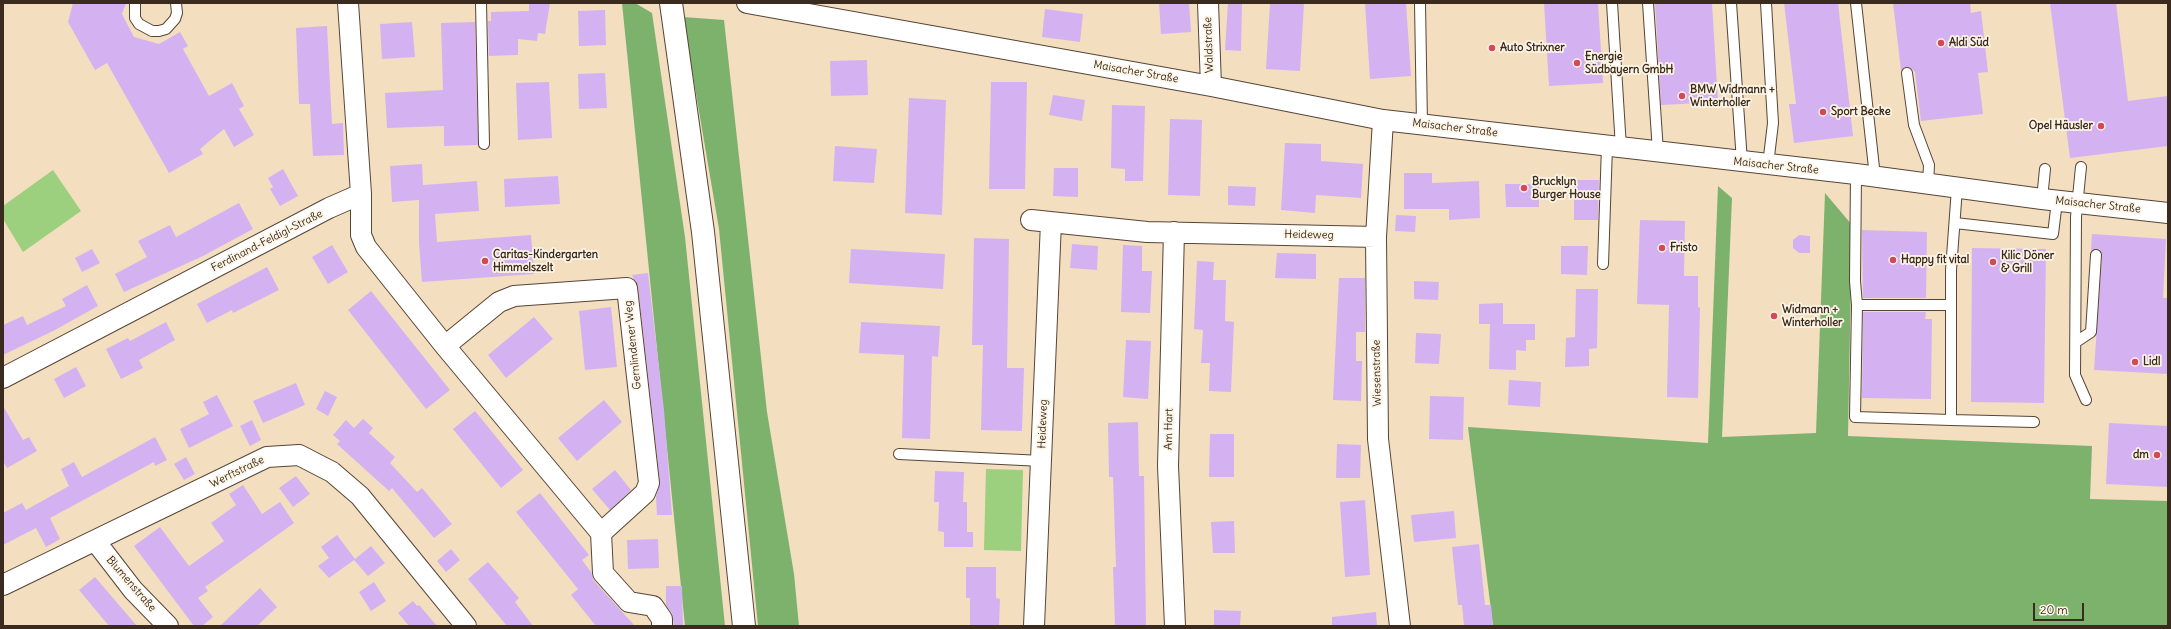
<!DOCTYPE html>
<html>
<head>
<meta charset="utf-8">
<style>
	body { margin:0 }
	#map { position:relative; width:2171px; height:629px; overflow:hidden; background:#f3dec0; font-family:Delius,sans-serif }
	canvas { display:block }
	.frame { position:absolute; inset:0; border:4px solid #3b2a1e; pointer-events:none }
	.scale { position:absolute; left:2033px; top:603px; width:51px; height:18px; box-sizing:border-box; border:2px solid #3b2a1e; border-top:0; padding-left:5px; font-size:12px; line-height:14px; white-space:nowrap; color:#3b2a1e; -webkit-text-stroke:3px #fcf5e5; paint-order:stroke }
</style>
</head>
<body>
<div id="map">
<canvas width="2171" height="629"></canvas>
<div class="frame"></div>
<div class="scale">20 m</div>
</div>
<script>
const ctx = document.querySelector('canvas').getContext('2d');
ctx.lineJoin = 'round';
function fillPath(path, color) {
  ctx.fillStyle = color;
  ctx.fill(path, 'evenodd');
}
function toPath(rows) {
  const path = new Path2D();
  for (const r of rows) {
    path.moveTo(r[0], r[1]);
    for (let i = 2; i < r.length; i += 2) path.lineTo(r[i], r[i + 1]);
  }
  return path;
}
function trace(path, color, width, dash) {
  ctx.strokeStyle = color;
  ctx.lineWidth = width;
  ctx.lineCap = dash ? 'butt' : 'round';
  ctx.setLineDash(dash || []);
  ctx.stroke(path);
}
function drawText(font, color, halo, rows, align = 'center') {
  ctx.font = font + ' Delius,sans-serif';
  ctx.lineWidth = 3.5;
  ctx.setLineDash([]);
  ctx.textBaseline = 'middle';
  ctx.strokeStyle = halo;
  ctx.fillStyle = color;
  for (const [text, x, y, turn = 0] of rows) {
    ctx.save();
    ctx.translate(x, y);
    ctx.rotate((+turn || 0) * Math.PI / 180);
    ctx.textAlign = isNaN(turn) ? turn : align;
    if (halo) ctx.strokeText(text, 0, 0);
    ctx.fillText(text, 0, 0);
    ctx.restore();
  }
}
const green = toPath([
	[53,170,81,211,23,252,3,219,3,206],
	[986,469,1023,470,1021,551,984,550]
]);
const forest = toPath([
	[622,3,635,3,652,13,685,237,725,626,685,626],
	[683,17,724,20,767,412,794,574,799,626,758,626,719,229],
	[1718,186,1732,198,1722,437,1816,433,1825,193,1852,225,1848,436,2092,446,2090,499,2168,501,2168,626,1493,626,1468,427,1708,443]
]);
const building = toPath([
	[73,3,126,3,122,14,134,37,159,44,180,32,188,46,183,49,209,96,232,83,244,106,239,109,254,135,234,147,224,129,200,149,203,154,169,173,107,63,95,70,68,22],
	[529,3,550,3,545,34,538,33,537,41,518,39,518,55,489,56,488,21,491,21,491,12,529,11],
	[1159,3,1189,3,1191,32,1161,34],
	[1228,3,1242,3,1241,51,1225,50],
	[1270,3,1304,3,1300,71,1266,69],
	[1365,3,1406,3,1411,76,1370,79],
	[1544,3,1598,3,1603,83,1549,86],
	[1655,3,1712,3,1718,102,1661,105],
	[1784,3,1838,3,1853,136,1794,143,1789,104,1796,104],
	[1893,3,1970,3,1971,13,1981,11,1988,72,1978,73,1983,114,1921,121,1915,72,1909,67,1901,70],
	[2050,3,2116,3,2128,101,2168,96,2168,146,2070,158],
	[1045,9,1083,14,1080,42,1042,37],
	[605,10,606,45,579,46,578,11],
	[412,22,415,57,382,59,380,24],
	[475,22,478,145,444,146,444,126,387,128,385,93,443,90,441,23],
	[327,26,332,124,343,123,344,155,313,156,310,104,299,104,296,28],
	[867,60,868,95,831,96,830,61],
	[605,73,607,108,579,109,578,74],
	[549,82,552,138,518,140,516,83],
	[991,82,1027,82,1025,189,989,189],
	[1053,95,1085,100,1082,121,1049,115],
	[909,98,946,100,942,215,905,213],
	[1112,105,1145,106,1143,181,1125,181,1125,169,1111,168],
	[1170,119,1202,120,1200,196,1168,195],
	[1285,143,1321,144,1321,161,1363,164,1361,198,1316,195,1315,213,1281,210],
	[835,146,877,149,874,183,833,181],
	[422,164,423,185,477,181,479,211,435,214,437,242,531,235,534,274,422,282,419,243,419,200,392,202,390,166],
	[1054,168,1078,168,1078,197,1053,196],
	[283,169,298,196,280,206,270,189,273,187,268,178],
	[1404,173,1432,173,1432,183,1479,181,1480,218,1449,220,1449,209,1404,209],
	[558,176,560,204,505,207,504,179],
	[1574,180,1599,180,1598,220,1574,220],
	[1505,184,1539,184,1539,207,1506,207],
	[1228,186,1256,187,1255,206,1228,205],
	[239,203,253,229,203,256,124,292,115,274,147,257,138,241,170,225,176,237],
	[1396,215,1416,216,1415,232,1395,231],
	[1640,220,1685,221,1684,276,1698,276,1698,307,1700,308,1698,398,1667,397,1669,305,1637,304],
	[1862,230,1927,232,1926,298,1863,298],
	[2092,234,2166,239,2163,298,2168,298,2168,374,2094,370,2102,255,2099,249,2091,251],
	[1799,235,1810,236,1810,253,1799,253,1793,248,1793,240],
	[974,238,1009,239,1007,368,1024,368,1022,431,981,430,983,345,972,345],
	[1072,244,1098,246,1097,270,1070,268],
	[332,245,348,272,328,284,312,257],
	[1123,245,1142,246,1142,271,1152,271,1150,313,1121,312],
	[1561,246,1588,246,1587,275,1561,274],
	[1972,248,2046,249,2044,403,1971,402],
	[92,249,100,263,82,272,75,258],
	[851,249,945,254,943,289,849,283],
	[1277,253,1316,254,1316,279,1275,278],
	[1197,261,1214,262,1213,280,1226,280,1225,321,1234,322,1231,392,1209,391,1210,363,1201,363,1203,330,1194,329],
	[267,267,279,290,233,313,232,310,207,323,197,304],
	[648,273,664,410,672,515,657,515,656,497,660,482,638,287,632,275],
	[1339,278,1365,278,1365,332,1356,332,1356,361,1362,361,1361,401,1333,400],
	[1414,281,1439,282,1438,300,1414,299],
	[87,285,98,306,55,330,3,355,3,325,23,316,27,325,66,306,62,299],
	[1576,289,1598,289,1597,348,1589,349,1589,366,1565,367,1566,338,1575,337],
	[371,291,450,390,426,409,348,310],
	[1503,303,1503,324,1535,324,1535,340,1526,340,1526,351,1516,350,1516,370,1489,369,1490,324,1479,324,1479,304],
	[611,307,617,367,585,370,579,311],
	[1863,312,1926,312,1925,319,1932,319,1931,399,1862,398],
	[534,317,553,339,506,378,488,355],
	[166,322,175,340,139,360,143,368,121,379,106,349,128,338,130,341],
	[861,322,940,326,938,357,932,356,930,439,902,438,904,355,859,353],
	[1416,333,1441,334,1439,364,1415,363],
	[1126,340,1151,341,1148,399,1123,397],
	[76,367,86,386,64,398,54,379],
	[1509,380,1541,382,1540,407,1508,405],
	[296,383,305,405,263,423,253,401],
	[325,391,337,397,328,416,316,409],
	[217,395,233,426,189,448,180,429,209,414,203,402],
	[1430,396,1464,397,1463,440,1429,439],
	[604,400,622,422,577,461,558,438],
	[3,406,23,440,29,437,37,451,7,468,3,461],
	[475,411,523,470,501,488,453,429],
	[363,419,373,428,369,433,395,457,390,463,417,492,422,488,452,524,434,538,392,488,389,491,337,444,340,441,333,435,346,420,354,428],
	[252,420,261,440,250,446,240,426],
	[1138,422,1139,476,1144,476,1146,626,1115,626,1113,567,1116,567,1113,477,1109,477,1108,423],
	[2109,423,2168,426,2168,487,2106,484],
	[1210,434,1234,434,1234,477,1209,477],
	[155,437,167,460,155,466,154,462,50,518,60,539,46,547,36,528,3,545,3,513,22,503,26,510,69,486,61,469,74,462,82,477],
	[1337,444,1361,445,1360,478,1336,478],
	[186,457,195,474,184,480,174,464],
	[615,470,631,490,610,510,592,489],
	[935,471,964,472,963,502,967,502,967,532,973,532,973,547,944,547,944,532,938,531,939,502,934,502],
	[296,476,310,494,293,507,279,488],
	[243,485,262,514,280,502,294,523,205,587,208,591,198,598,213,617,202,626,194,626,134,546,160,527,189,566,224,541,211,523,236,505,229,494],
	[540,493,589,555,582,560,591,572,594,581,635,626,596,626,571,595,578,589,516,512],
	[1365,500,1370,575,1345,577,1340,502],
	[1454,511,1456,538,1414,542,1411,515],
	[1234,521,1235,553,1213,553,1211,522],
	[337,535,355,559,371,546,385,563,368,576,354,560,329,578,318,566,329,558,321,547],
	[658,539,659,568,628,569,627,540],
	[1479,544,1485,605,1491,605,1493,626,1464,626,1462,605,1458,605,1452,547],
	[451,549,460,560,446,572,437,561],
	[488,562,519,598,515,602,533,626,507,626,468,579],
	[966,567,996,567,996,598,1000,599,999,626,970,626,970,598,966,598],
	[95,577,137,626,109,626,79,590],
	[374,582,386,601,371,611,359,592],
	[666,586,682,586,683,625,674,626,672,613,666,605],
	[260,588,277,607,257,626,220,626],
	[413,601,417,606,419,605,437,626,409,626,398,613],
	[1214,610,1241,611,1240,626,1214,626],
	[1376,612,1377,626,1332,626,1332,617]
]);
const service = toPath([
	[135,3,135,18,139,24,152,31,159,31,166,29,175,19,177,13,176,3],
	[481,3,484,144],
	[1420,3,1422,124],
	[1612,3,1621,148],
	[1648,3,1658,152],
	[1731,3,1742,162],
	[1766,3,1773,123,1768,165],
	[1856,3,1875,177],
	[1907,73,1914,125,1929,165,1928,184],
	[2081,167,2076,217,2075,375,2086,400],
	[1856,174,1855,281,1857,305],
	[1957,188,1951,270,1951,420,2034,422],
	[2042,199,2045,169],
	[1955,223,2053,234,2057,201],
	[1603,264,1607,146],
	[2076,342,2091,332,2096,255],
	[1951,420,1855,417,1857,305,1951,305],
	[899,454,1042,461]
]);
const minor = toPath([
	[348,3,361,194,361,235,366,247,445,346,601,533,603,573,629,602,653,606,662,619,662,626],
	[747,3,1211,86,1383,120,1856,174,2042,199,2168,213],
	[1208,3,1211,86],
	[1383,120,1376,237,1378,439,1400,626],
	[1031,220,1147,232,1376,237],
	[1174,232,1168,466,1175,626],
	[445,346,499,302,514,296,627,288,649,483,645,493,601,533],
	[3,378,329,208,361,194],
	[96,542,133,590,168,626],
	[3,585,267,457,299,455,332,472,360,496,466,626],
	[1034,626,1051,222]
]);
const trunk = toPath([
	[671,3,703,232,744,626]
]);
const markers = [
	[1941,43,4,"#d1495b"],
	[1492,48,4,"#d1495b"],
	[1577,63,4,"#d1495b"],
	[1682,96,4,"#d1495b"],
	[1823,112,4,"#d1495b"],
	[2101,126,4,"#d1495b"],
	[1524,188,4,"#d1495b"],
	[1662,248,4,"#d1495b"],
	[1893,260,4,"#d1495b"],
	[485,261,4,"#d1495b"],
	[1993,262,4,"#d1495b"],
	[1774,316,4,"#d1495b"],
	[2135,362,4,"#d1495b"],
	[2157,455,4,"#d1495b"]
];
const poiNames = [
	["Aldi Süd",1949,43],
	["Auto Strixner",1500,48],
	["Energie",1585,57],
	["Südbayern GmbH",1585,70],
	["BMW Widmann +",1690,90],
	["Winterholler",1690,103],
	["Sport Becke",1831,112],
	["Opel Häusler",2093,126,"right"],
	["Brucklyn",1532,182],
	["Burger House",1532,195],
	["Fristo",1670,248],
	["Caritas-Kindergarten",493,255],
	["Himmelszelt",493,268],
	["Kilic Döner",2001,256],
	["& Grill",2001,269],
	["Happy fit vital",1901,260],
	["Widmann +",1782,310],
	["Winterholler",1782,323],
	["Lidl",2143,362],
	["dm",2149,455,"right"]
];
const streetNames = [
	["Waldstraße",1209,45,-92],
	["Maisacher Straße",1136,72,10],
	["Maisacher Straße",1455,128,7],
	["Maisacher Straße",1776,166,6],
	["Maisacher Straße",2098,205,6],
	["Heideweg",1309,235,1],
	["Ferdinand-Feldigl-Straße",267,241,-27],
	["Gernlindener Weg",633,345,-96],
	["Wiesenstraße",1377,373,-91],
	["Heideweg",1043,424,-88],
	["Am Hart",1169,429,-89],
	["Werftstraße",237,472,-26],
	["Blumenstraße",131,584,49]
];
fillPath(green, '#9ccf7e');
fillPath(forest, '#7db26d');
fillPath(building, '#d4b2f2');
trace(service, '#574536', 12);
trace(minor, '#574536', 22);
trace(trunk, '#574536', 24);
trace(service, '#fff', 10);
trace(minor, '#fff', 20);
trace(trunk, '#fff', 22);
for (const [x, y, r, color] of markers) {
  const dot = new Path2D();
  dot.arc(x, y, r, 0, 2 * Math.PI);
  ctx.fillStyle = color;
  ctx.fill(dot);
  trace(dot, '#fcf5e5', 1.5);
}
drawText('bold 11px', '#3b2a1e', '#fcf5e5', poiNames, 'left');
drawText('11px', '#3b2a1e', '#fcf5e5', streetNames);
</script>
</body>
</html>
